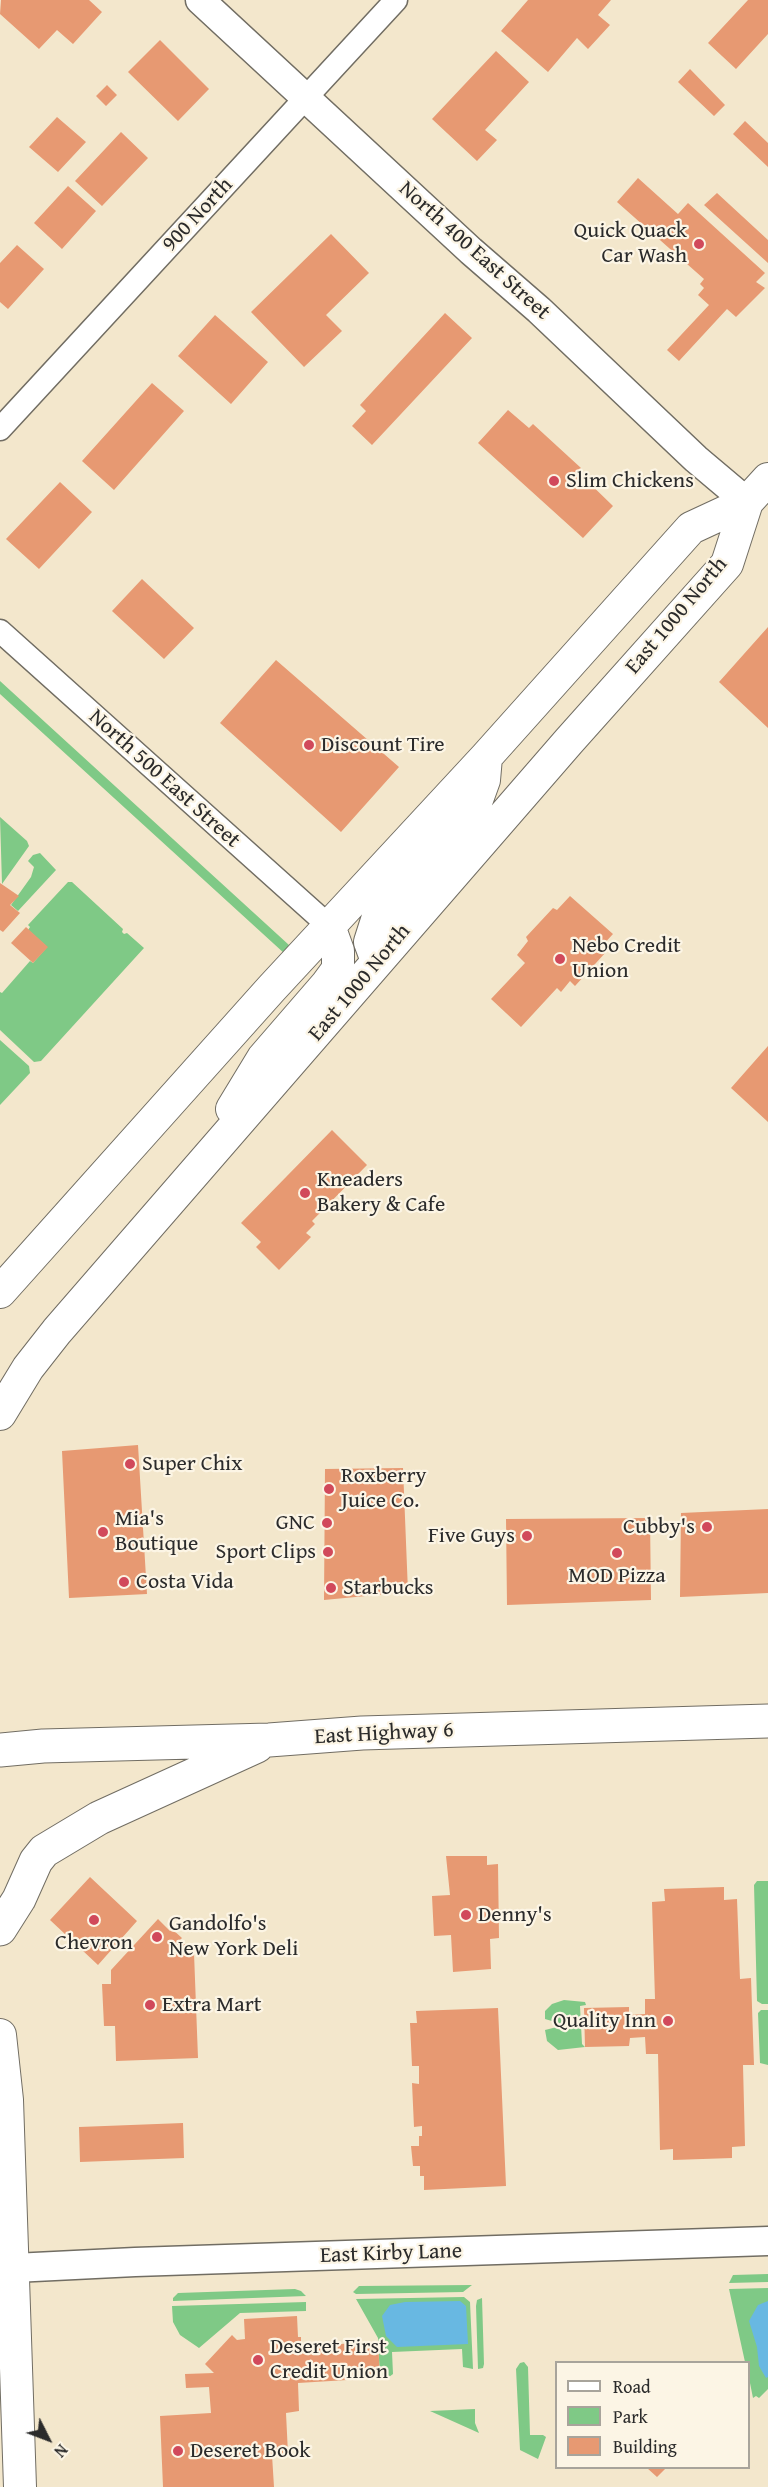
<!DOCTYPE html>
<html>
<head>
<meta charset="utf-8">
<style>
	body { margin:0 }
	#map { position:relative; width:768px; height:2487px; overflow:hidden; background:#f3e7cc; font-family:"Gentium Book Plus",serif }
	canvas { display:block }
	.legend { position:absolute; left:555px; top:2361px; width:195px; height:108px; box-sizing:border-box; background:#fcf5e5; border:2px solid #a8a49b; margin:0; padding:8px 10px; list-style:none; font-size:18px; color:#2b2b2b }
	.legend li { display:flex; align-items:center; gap:12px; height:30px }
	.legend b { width:30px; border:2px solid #a8a49b }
	.north { position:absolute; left:18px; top:2409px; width:60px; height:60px; -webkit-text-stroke:4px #fcf5e5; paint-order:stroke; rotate:132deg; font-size:16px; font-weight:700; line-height:24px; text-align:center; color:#2b2b2b }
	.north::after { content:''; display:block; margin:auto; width:21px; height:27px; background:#2b2b2b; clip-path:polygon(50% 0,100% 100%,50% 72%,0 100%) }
</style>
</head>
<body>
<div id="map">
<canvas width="768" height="2487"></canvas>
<ul class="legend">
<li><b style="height:8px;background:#fff"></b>Road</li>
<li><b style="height:16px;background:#7fc986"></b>Park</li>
<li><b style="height:16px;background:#e79972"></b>Building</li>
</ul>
<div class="north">N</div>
</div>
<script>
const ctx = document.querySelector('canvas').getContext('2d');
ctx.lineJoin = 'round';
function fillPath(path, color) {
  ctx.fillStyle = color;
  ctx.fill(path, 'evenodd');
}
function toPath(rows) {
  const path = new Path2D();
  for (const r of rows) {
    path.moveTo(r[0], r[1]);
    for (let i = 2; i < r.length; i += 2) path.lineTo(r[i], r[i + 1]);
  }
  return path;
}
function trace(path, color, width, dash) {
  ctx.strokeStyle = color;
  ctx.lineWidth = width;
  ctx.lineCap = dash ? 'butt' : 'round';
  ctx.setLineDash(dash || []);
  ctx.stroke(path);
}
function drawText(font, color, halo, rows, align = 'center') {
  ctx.font = font + ' "Gentium Book Plus",serif';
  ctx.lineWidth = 4.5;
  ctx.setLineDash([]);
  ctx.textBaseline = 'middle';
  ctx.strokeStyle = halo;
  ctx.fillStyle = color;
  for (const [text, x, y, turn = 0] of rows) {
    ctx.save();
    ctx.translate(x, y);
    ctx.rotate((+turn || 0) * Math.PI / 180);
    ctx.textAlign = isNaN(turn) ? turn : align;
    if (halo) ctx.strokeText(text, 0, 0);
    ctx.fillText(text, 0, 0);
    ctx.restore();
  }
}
const green = toPath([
	[0,681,289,945,285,954,0,694],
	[0,817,27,841,29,846,2,884],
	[40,853,56,870,18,911,11,905,31,877,34,867,28,861,33,855],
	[68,882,72,882,123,929,122,932,124,934,127,933,144,948,41,1061,34,1062,0,1030,0,992,2,993,30,961,33,963,47,947,28,930,30,927,28,925],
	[0,1040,29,1066,30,1073,0,1105],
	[757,1881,768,1881,768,2004,762,2004,757,2001,754,1885],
	[564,2000,585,2002,586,2005,580,2006,582,2044,585,2047,558,2050,547,2041,545,2030,561,2026,562,2024,545,2019,545,2011,552,2004],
	[761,2010,768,2010,768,2065,760,2063,758,2013],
	[768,2274,768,2282,729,2283,733,2275],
	[472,2285,463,2292,356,2294,353,2292,359,2286],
	[768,2288,768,2389,759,2398,756,2396,753,2398,749,2378,748,2362,745,2362,729,2289],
	[295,2289,301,2291,306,2296,173,2301,173,2298,178,2293],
	[464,2297,470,2302,473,2369,463,2367,462,2349,392,2352,393,2374,389,2377,380,2378,378,2338,356,2299],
	[482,2298,484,2364,483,2368,478,2369,476,2306,477,2300],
	[306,2302,306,2311,240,2313,199,2348,180,2335,173,2322,172,2306],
	[524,2362,528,2367,530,2435,543,2435,546,2437,538,2459,520,2450,516,2369,520,2363],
	[475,2409,475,2423,479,2433,430,2411]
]);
const water = toPath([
	[460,2301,466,2306,468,2344,397,2347,386,2336,382,2316,390,2305,405,2302],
	[768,2301,768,2377,766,2378,759,2366,757,2347,749,2321,758,2305]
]);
const building = toPath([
	[89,0,102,12,73,44,57,30,39,49,0,14,1,0],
	[528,0,611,0,598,15,610,25,588,49,577,38,548,72,501,31],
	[748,0,768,0,768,34,736,69,708,43],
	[160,40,209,89,178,121,128,72],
	[496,51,529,82,485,130,497,140,477,161,432,119],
	[690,69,725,105,714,116,678,82],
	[107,85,117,95,106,106,96,96],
	[57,117,86,142,58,172,29,147],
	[745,121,768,143,768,167,733,134],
	[121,132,148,158,102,206,75,181],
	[638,178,678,214,688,203,765,273,756,282,765,288,736,317,727,309,679,361,667,350,709,305,698,295,704,288,700,284,704,279,617,202],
	[68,186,96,211,62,249,34,223],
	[717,193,768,240,768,263,704,205],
	[331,234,369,273,326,315,342,331,304,367,251,312],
	[17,245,44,269,8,309,0,302,0,263],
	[445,313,472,338,372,445,352,426,366,411,360,405],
	[215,315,268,362,231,404,178,356],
	[152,383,184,411,114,490,82,461],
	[508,410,529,428,533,424,581,468,578,472,613,506,583,538,478,443],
	[60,482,92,512,39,569,6,539],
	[142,579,194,628,164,659,112,611],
	[768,627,768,728,719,682],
	[276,660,399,767,341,832,220,723],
	[0,883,19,896,10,905,20,913,3,932,0,930],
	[570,896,613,934,601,947,606,952,575,986,570,981,561,992,557,988,521,1027,491,999,525,963,517,955,528,941,526,937,553,908,557,910],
	[26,927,48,947,33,963,11,943],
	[768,1046,768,1122,731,1088],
	[332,1130,367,1165,312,1221,315,1224,306,1233,311,1237,279,1270,256,1247,261,1242,241,1223],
	[138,1445,147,1594,69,1598,62,1451],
	[403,1468,408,1592,324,1600,325,1469],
	[768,1509,768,1593,680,1597,681,1513],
	[650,1518,651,1600,507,1605,506,1519],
	[446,1856,487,1856,487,1865,498,1864,499,1938,490,1939,491,1969,453,1972,451,1935,434,1936,432,1896,450,1895],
	[90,1877,137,1921,98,1965,50,1920],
	[724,1887,724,1900,737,1899,740,1979,751,1978,754,2065,743,2065,745,2146,732,2147,732,2158,673,2160,673,2149,660,2150,658,2054,646,2054,645,2037,630,2038,629,2046,585,2047,584,2008,629,2007,629,2015,645,2014,645,1999,655,1999,652,1902,665,1901,664,1889],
	[158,1919,170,1931,172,1929,182,1938,180,1940,194,1953,198,2058,116,2061,115,2026,104,2026,102,1984,111,1984,111,1970],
	[498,2008,506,2186,424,2190,424,2176,420,2176,420,2166,413,2166,411,2146,419,2146,419,2136,422,2136,422,2126,414,2127,412,2083,419,2084,419,2066,412,2066,410,2023,417,2023,416,2011],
	[183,2123,184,2158,80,2162,79,2127],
	[297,2316,298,2337,301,2337,301,2346,378,2342,380,2378,298,2383,299,2411,286,2413,288,2454,272,2455,274,2487,163,2487,160,2416,211,2413,209,2387,186,2388,185,2374,214,2373,205,2364,232,2335,237,2340,245,2339,244,2319],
	[647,2468,666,2468,657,2477]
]);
const minor = toPath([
	[0,429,396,0],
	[0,631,329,926]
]);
const tertiary = toPath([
	[200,0,471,251,539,310,696,459,747,502],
	[14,2268,135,2262,768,2241]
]);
const secondary = toPath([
	[377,961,370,942,377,920,390,902,475,805,484,780,486,757],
	[232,1109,263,1058,327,984,338,969,338,951,329,926],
	[0,1292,271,989,486,757,691,528,747,502,768,479],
	[0,1414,28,1368,57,1331,569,741,727,564,747,502],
	[0,2035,7,2100,20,2487]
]);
const trunk = toPath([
	[0,1750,43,1746,269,1740,362,1733,768,1721],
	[0,1929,19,1899,36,1861,44,1851,99,1818,257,1746]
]);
const markers = [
	[699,244,6,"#d1495b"],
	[554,481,6,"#d1495b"],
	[309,745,6,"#d1495b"],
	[560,959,6,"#d1495b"],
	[305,1193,6,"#d1495b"],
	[130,1464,6,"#d1495b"],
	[329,1489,6,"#d1495b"],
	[327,1523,6,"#d1495b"],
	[707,1527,6,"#d1495b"],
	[103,1532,6,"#d1495b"],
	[527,1536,6,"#d1495b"],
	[328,1552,6,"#d1495b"],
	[617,1553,6,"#d1495b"],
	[124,1582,6,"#d1495b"],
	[331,1588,6,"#d1495b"],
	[466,1915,6,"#d1495b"],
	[94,1920,6,"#d1495b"],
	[157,1937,6,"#d1495b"],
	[150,2005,6,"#d1495b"],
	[668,2021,6,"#d1495b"],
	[258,2360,6,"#d1495b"],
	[178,2451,6,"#d1495b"]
];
const streetNames = [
	["900 North",198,215,-47],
	["North 400 East Street",474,251,42],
	["East 1000 North",677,616,-50],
	["North 500 East Street",164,779,42],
	["East 1000 North",360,983,-50],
	["East Highway 6",384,1734,-3],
	["East Kirby Lane",391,2254,-2]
];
const poiNames = [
	["Quick Quack",687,231,"right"],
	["Car Wash",687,256,"right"],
	["Slim Chickens",566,481],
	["Discount Tire",321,745],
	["Nebo Credit",572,946],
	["Union",572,971],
	["Kneaders",317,1180],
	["Bakery & Cafe",317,1205],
	["Super Chix",142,1464],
	["Roxberry",341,1476],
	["Juice Co.",341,1501],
	["Mia's",115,1519],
	["Boutique",115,1544],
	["GNC",315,1523,"right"],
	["Cubby's",695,1527,"right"],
	["Five Guys",515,1536,"right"],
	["Sport Clips",316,1552,"right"],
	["MOD Pizza",617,1576,"center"],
	["Costa Vida",136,1582],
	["Starbucks",343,1588],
	["Denny's",478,1915],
	["Gandolfo's",169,1924],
	["New York Deli",169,1949],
	["Chevron",94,1943,"center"],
	["Extra Mart",162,2005],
	["Quality Inn",656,2021,"right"],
	["Deseret First",270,2347],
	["Credit Union",270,2372],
	["Deseret Book",190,2451]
];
fillPath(green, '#7fc986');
fillPath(water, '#68b8e2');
fillPath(building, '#e79972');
trace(minor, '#716d63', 25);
trace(tertiary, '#716d63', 31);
trace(secondary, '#716d63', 34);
trace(trunk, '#716d63', 35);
trace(minor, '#fff', 22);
trace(tertiary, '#fff', 28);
trace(secondary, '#fff', 32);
trace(trunk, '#fff', 33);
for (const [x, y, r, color] of markers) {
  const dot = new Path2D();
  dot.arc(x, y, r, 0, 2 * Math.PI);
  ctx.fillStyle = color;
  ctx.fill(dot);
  trace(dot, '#fcf5e5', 2);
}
drawText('22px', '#2b2b2b', '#fcf5e5', streetNames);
drawText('22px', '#2b2b2b', '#fcf5e5', poiNames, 'left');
</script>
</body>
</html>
